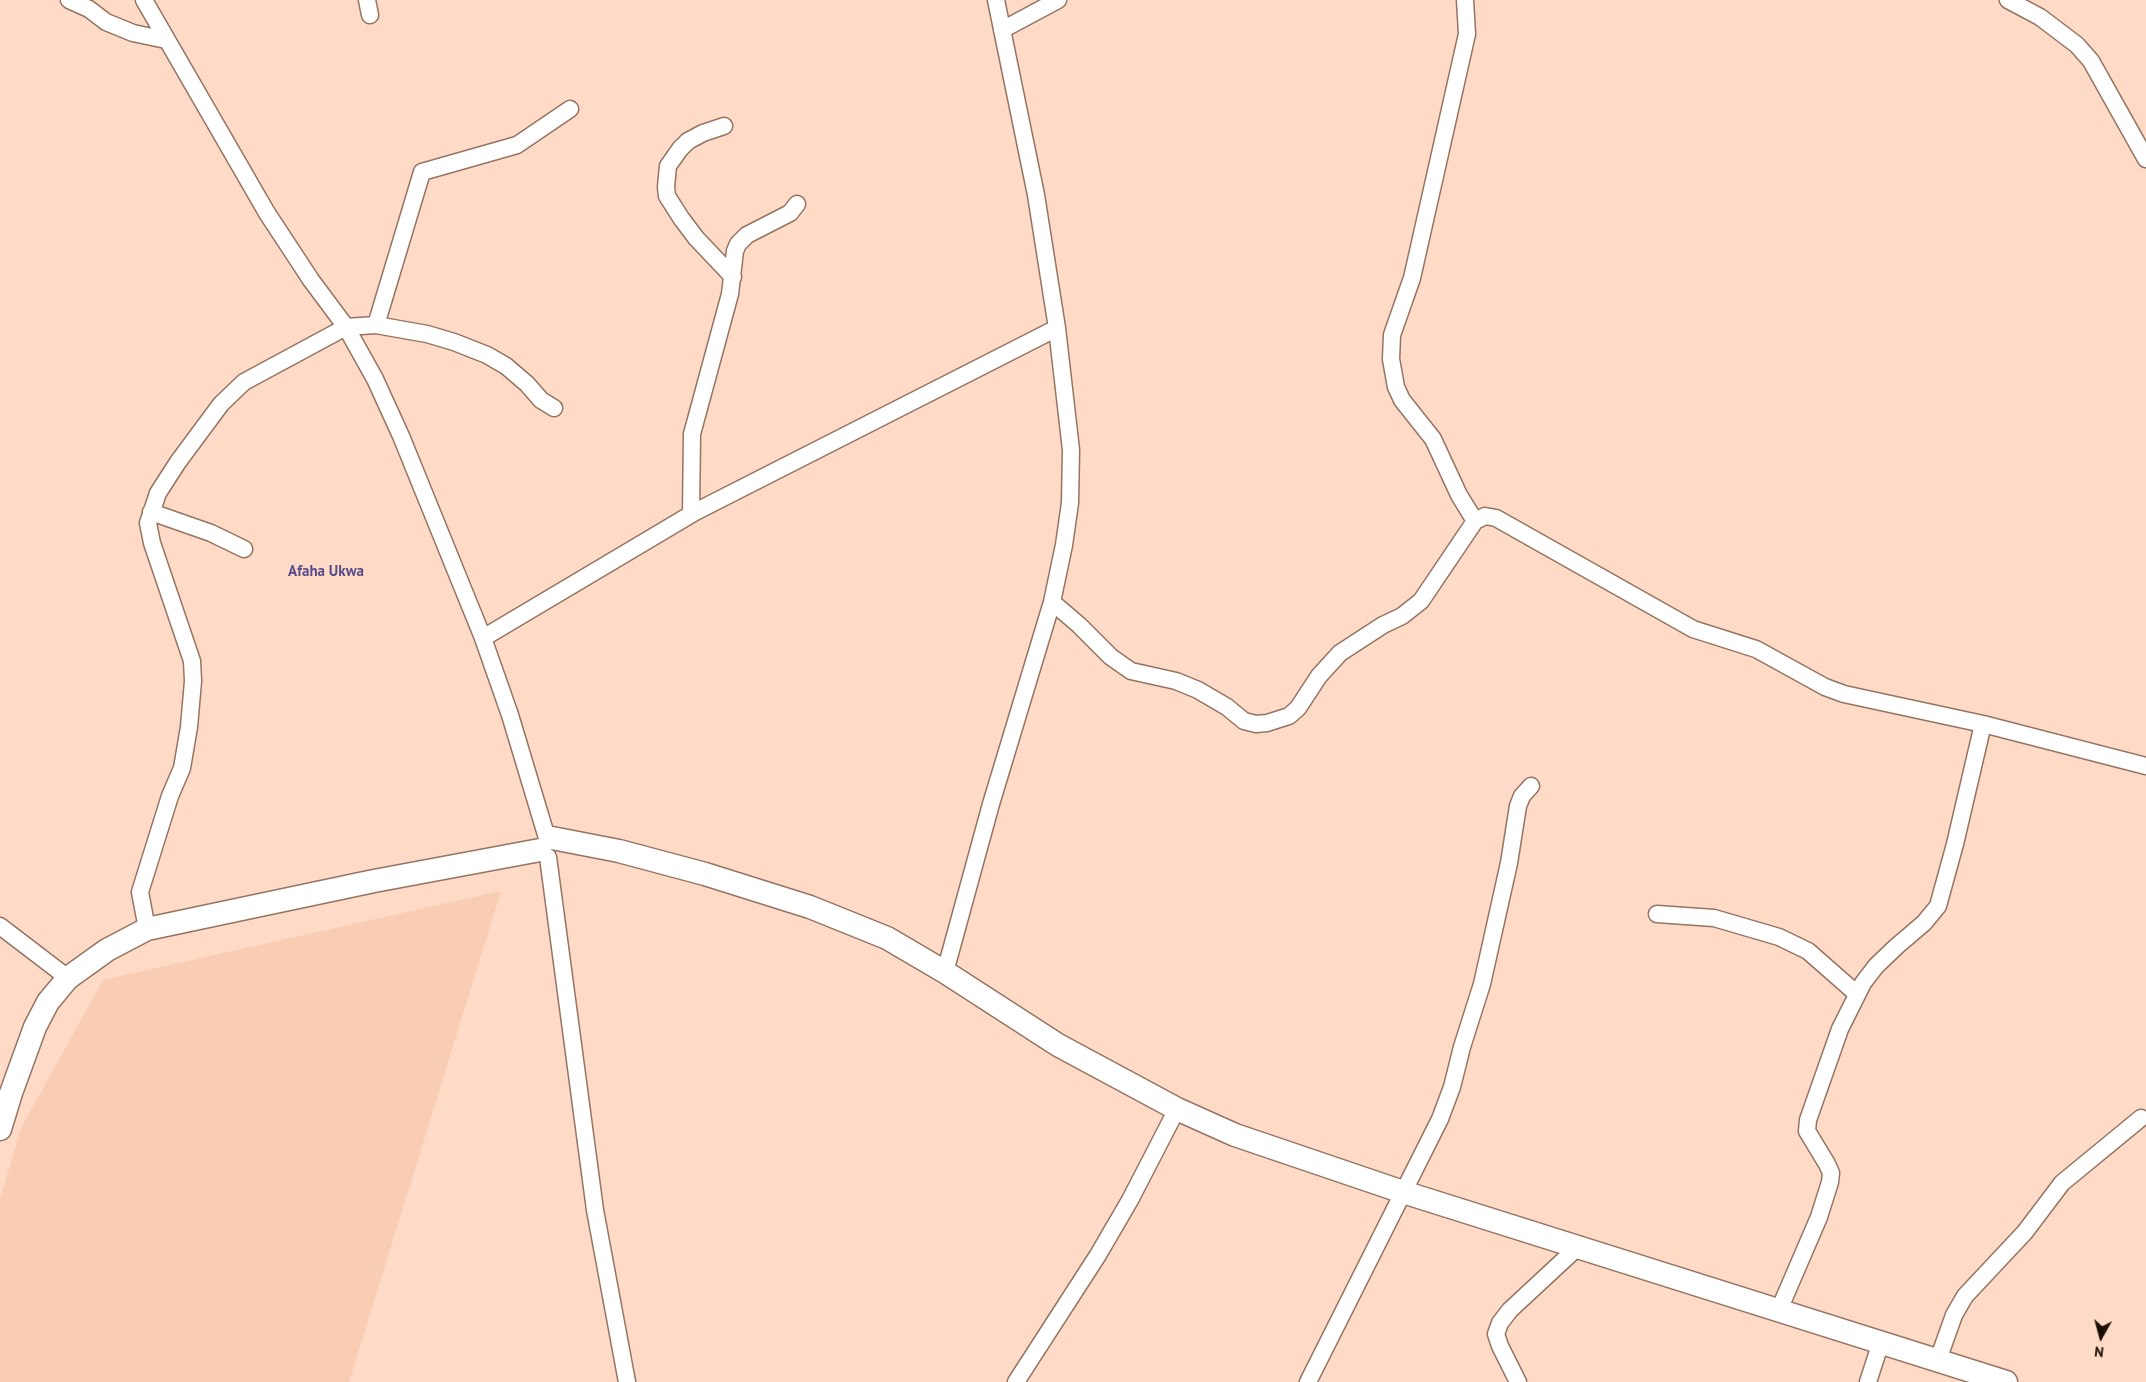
<!DOCTYPE html>
<html>
<head>
<meta charset="utf-8">
<style>
	body { margin:0 }
	#map { position:relative; width:2146px; height:1382px; overflow:hidden; background:#ffdac6; font-family:"PT Sans",sans-serif }
	canvas { display:block }
	.north { position:absolute; left:2076px; top:1312px; width:50px; height:50px; -webkit-text-stroke:4px #ffdac6; paint-order:stroke; rotate:187deg; font-size:14px; font-weight:700; line-height:20px; text-align:center; color:#190d06 }
	.north::after { content:''; display:block; margin:auto; width:18px; height:22px; background:#190d06; clip-path:polygon(50% 0,100% 100%,50% 72%,0 100%) }
</style>
</head>
<body>
<div id="map">
<canvas width="2146" height="1382"></canvas>
<div class="north">N</div>
</div>
<script>
const ctx = document.querySelector('canvas').getContext('2d');
ctx.lineJoin = 'round';
function fillPath(path, color) {
  ctx.fillStyle = color;
  ctx.fill(path, 'evenodd');
}
function toPath(rows) {
  const path = new Path2D();
  for (const r of rows) {
    path.moveTo(r[0], r[1]);
    for (let i = 2; i < r.length; i += 2) path.lineTo(r[i], r[i + 1]);
  }
  return path;
}
function trace(path, color, width, dash) {
  ctx.strokeStyle = color;
  ctx.lineWidth = width;
  ctx.lineCap = dash ? 'butt' : 'round';
  ctx.setLineDash(dash || []);
  ctx.stroke(path);
}
function drawText(font, color, halo, rows, align = 'center') {
  ctx.font = font + ' "PT Sans",sans-serif';
  ctx.lineWidth = 5;
  ctx.setLineDash([]);
  ctx.textBaseline = 'middle';
  ctx.strokeStyle = halo;
  ctx.fillStyle = color;
  for (const [text, x, y, turn = 0] of rows) {
    ctx.save();
    ctx.translate(x, y);
    ctx.rotate((+turn || 0) * Math.PI / 180);
    ctx.textAlign = isNaN(turn) ? turn : align;
    if (halo) ctx.strokeText(text, 0, 0);
    ctx.fillText(text, 0, 0);
    ctx.restore();
  }
}
const built = toPath([
	[501,891,349,1382,0,1382,0,1199,21,1128,103,980]
]);
const street = toPath([
	[69,0,89,9,106,22,133,33,166,40],
	[144,0,267,213,311,280,346,327,375,379,401,436,483,638,510,715,547,838],
	[367,0,370,15],
	[1465,0,1467,34,1412,278,1392,335,1391,359,1396,387,1402,400,1433,439,1459,495,1475,521],
	[2008,0,2040,17,2077,45,2091,61,2146,159],
	[1002,30,1058,0],
	[724,126,703,133,688,141,680,149,668,166,666,187,667,196,681,218,696,238,733,277],
	[376,325,422,172,517,145,570,109],
	[151,512,211,533,244,549],
	[691,514,692,434,730,294,735,251,738,244,747,235,790,213,797,204],
	[1052,602,1079,625,1111,657,1131,671,1176,681,1198,690,1227,707,1244,721,1256,724,1267,723,1289,716,1298,708,1319,676,1340,653,1383,625,1402,616,1421,601,1475,521,1485,516,1496,518,1693,629,1756,649,1825,687,1844,694,1983,724,2146,766],
	[483,638,695,512,1057,328],
	[548,857,595,1210,627,1382],
	[1657,914,1714,918,1779,937,1808,951,1857,994],
	[0,926,68,978],
	[147,929,140,892,170,796,182,768,189,727,193,681,192,661,152,543,148,523,158,493,178,462,221,404,244,382,346,327,376,325,427,334,454,342,487,355,506,366,527,384,541,400,554,408],
	[945,972,991,804,1052,602,1064,545,1070,503,1071,450,1057,328,1036,195,996,0],
	[1779,1310,1819,1217,1830,1182,1831,1173,1827,1164,1807,1131,1808,1120,1840,1029,1863,983,1876,966,1897,946,1924,923,1938,906,1955,844,1983,724],
	[1938,1360,1954,1315,1965,1296,2025,1232,2062,1183,2141,1118],
	[1016,1382,1098,1255,1130,1200,1177,1109],
	[1308,1382,1440,1119,1452,1087,1462,1047,1482,984,1509,863,1518,806,1522,796,1531,786],
	[1518,1382,1500,1346,1496,1334,1500,1323,1510,1310,1579,1246],
	[1868,1382,1881,1342]
]);
const secondary = toPath([
	[552,838,619,851,705,874,810,907,887,938,945,972,1058,1045,1177,1109,1235,1135,1403,1192,2006,1382],
	[0,1129,11,1093,35,1027,48,1002,68,978,107,950,147,929,374,881,540,850]
]);
const quarterNames = [
	["Afaha Ukwa",326,572]
];
fillPath(built, '#f8cdb4');
trace(street, '#947462', 19);
trace(secondary, '#947462', 25);
trace(street, '#fff', 16);
trace(secondary, '#fff', 22);
drawText('bold 15px', '#564c8a', '#ffdac6', quarterNames);
</script>
</body>
</html>
